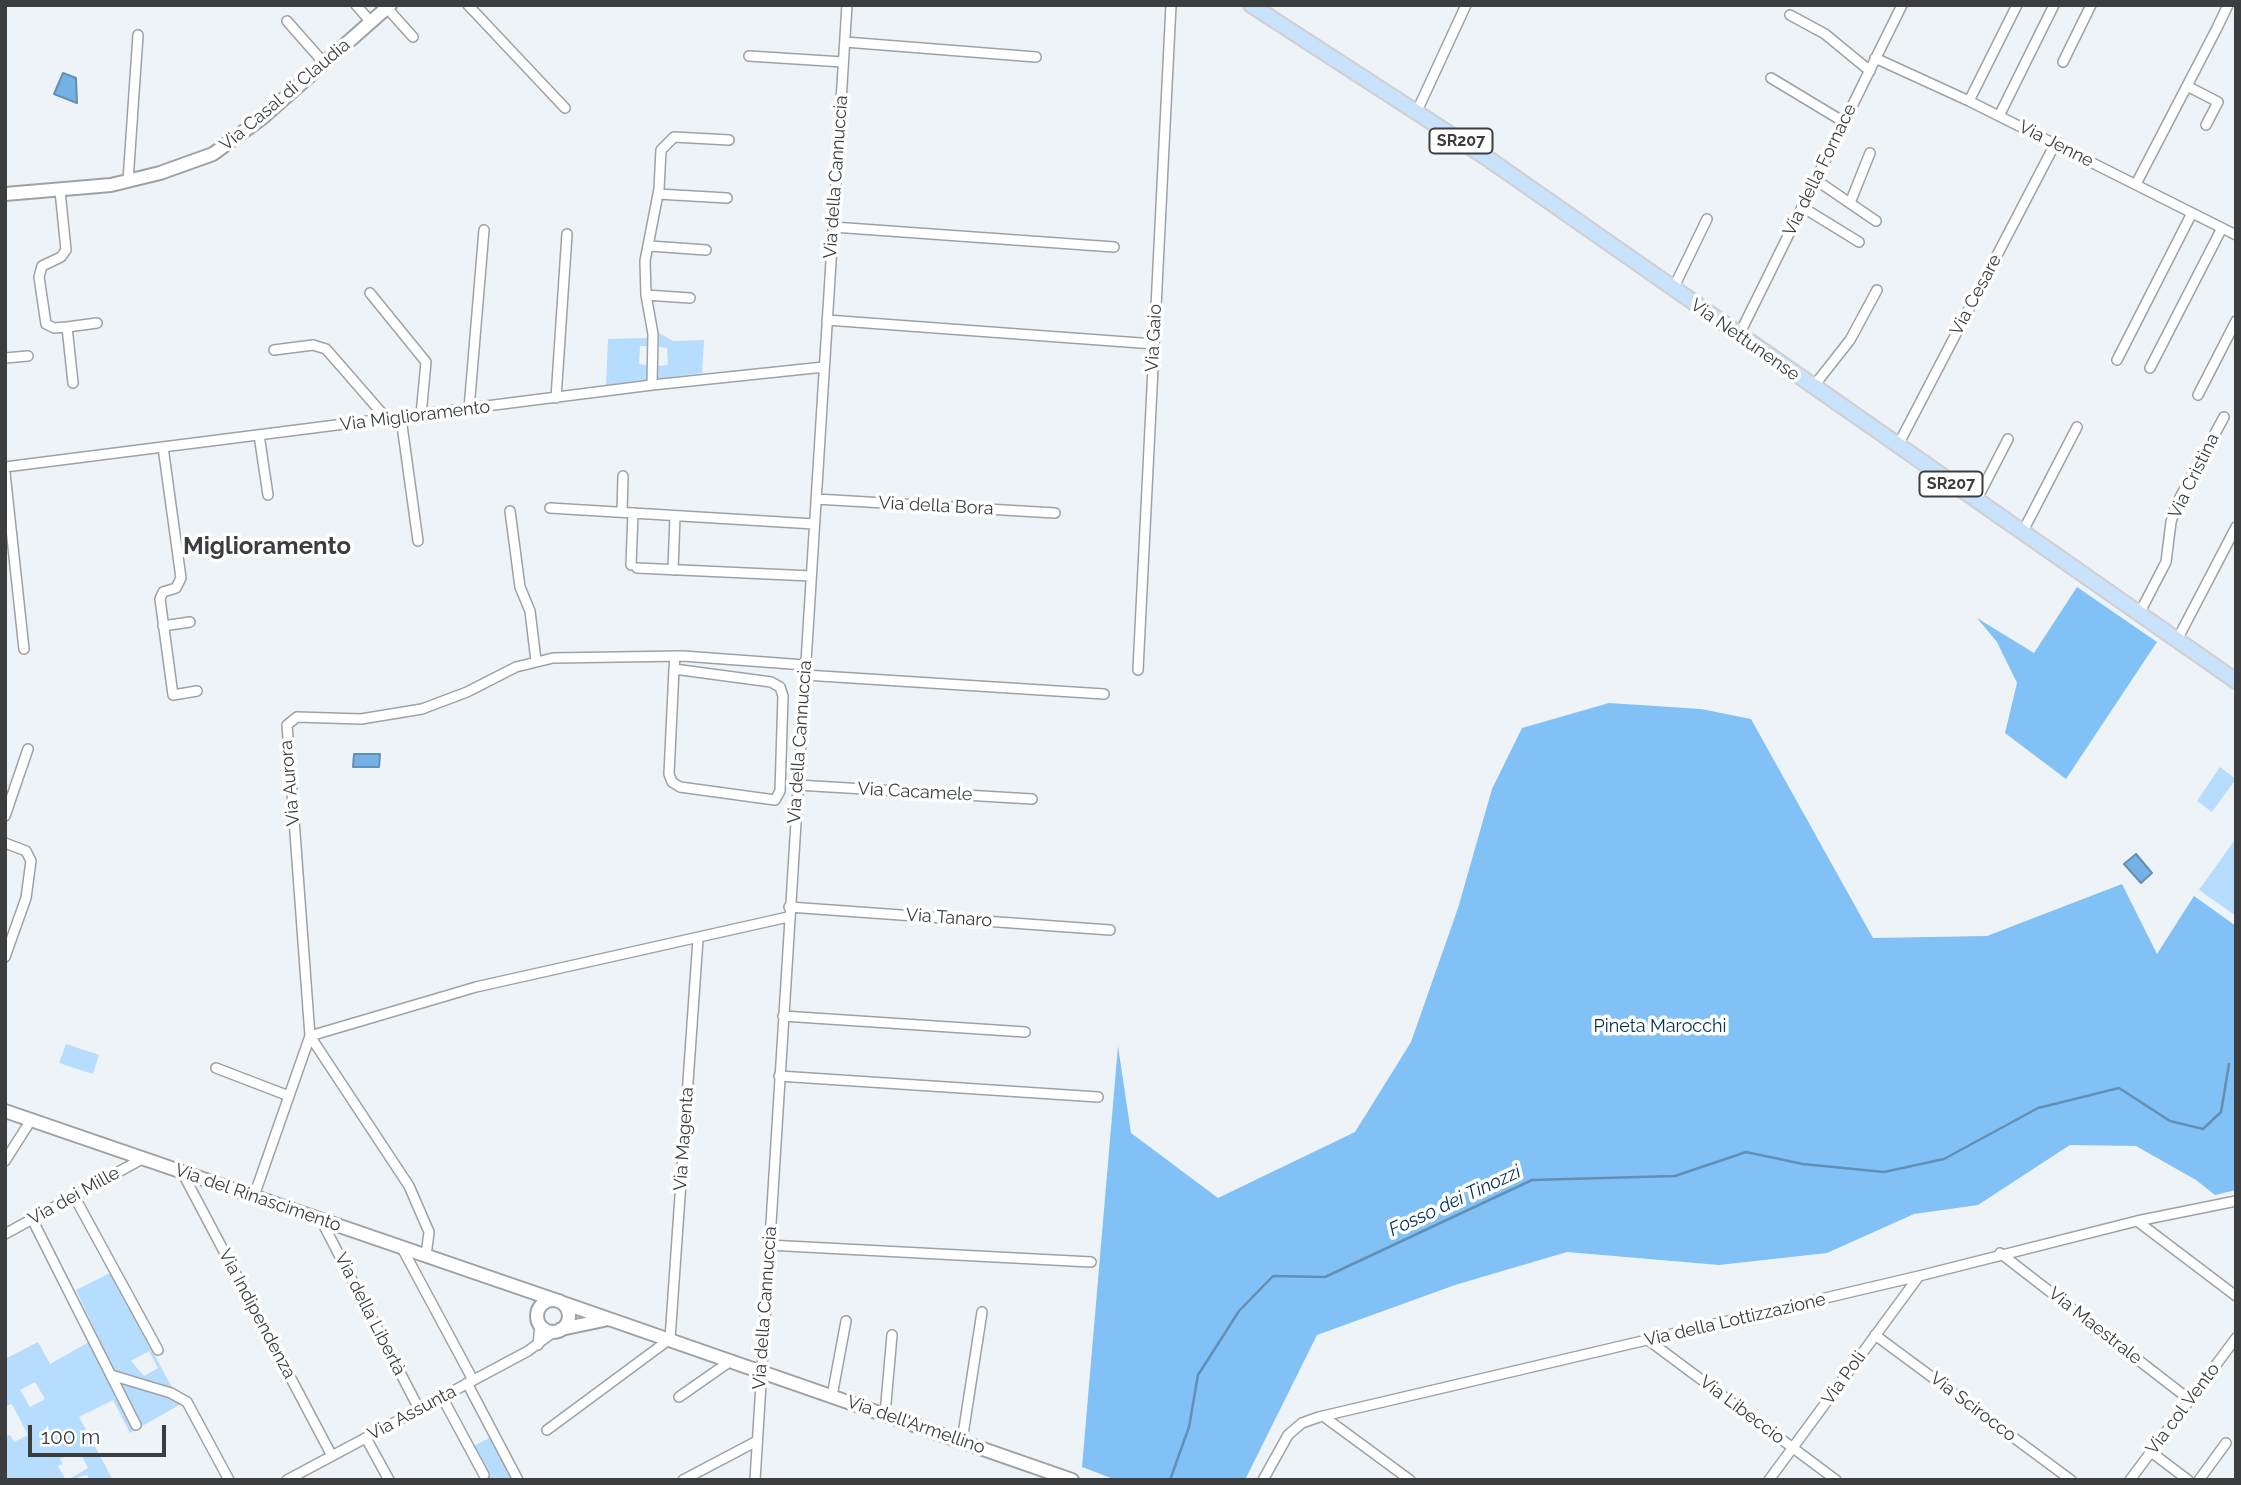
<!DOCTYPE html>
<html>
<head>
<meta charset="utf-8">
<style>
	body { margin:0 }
	#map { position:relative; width:2241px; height:1485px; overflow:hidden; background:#eef3f7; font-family:Raleway,sans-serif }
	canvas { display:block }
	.frame { position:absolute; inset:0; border:7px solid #3b3d3e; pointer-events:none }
	.scale { position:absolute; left:28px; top:1425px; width:138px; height:32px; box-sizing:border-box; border:4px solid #3b3d3e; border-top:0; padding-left:9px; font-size:21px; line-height:24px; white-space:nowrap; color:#3b3d3e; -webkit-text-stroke:5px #fff; paint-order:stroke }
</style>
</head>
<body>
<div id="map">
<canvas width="2241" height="1485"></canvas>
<div class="frame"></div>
<div class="scale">100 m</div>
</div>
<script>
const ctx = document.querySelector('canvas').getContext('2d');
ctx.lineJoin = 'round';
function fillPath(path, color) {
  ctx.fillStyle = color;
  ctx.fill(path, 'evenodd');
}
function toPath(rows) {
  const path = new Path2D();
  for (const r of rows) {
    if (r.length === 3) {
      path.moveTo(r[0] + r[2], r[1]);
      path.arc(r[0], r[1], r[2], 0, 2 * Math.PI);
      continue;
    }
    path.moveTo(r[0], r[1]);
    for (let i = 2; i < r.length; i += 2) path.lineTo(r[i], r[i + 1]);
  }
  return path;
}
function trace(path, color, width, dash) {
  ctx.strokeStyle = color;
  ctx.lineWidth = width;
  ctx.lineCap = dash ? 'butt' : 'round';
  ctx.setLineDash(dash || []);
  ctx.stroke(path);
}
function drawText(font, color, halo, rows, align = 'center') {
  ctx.font = font + ' Raleway,sans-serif';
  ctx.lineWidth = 7;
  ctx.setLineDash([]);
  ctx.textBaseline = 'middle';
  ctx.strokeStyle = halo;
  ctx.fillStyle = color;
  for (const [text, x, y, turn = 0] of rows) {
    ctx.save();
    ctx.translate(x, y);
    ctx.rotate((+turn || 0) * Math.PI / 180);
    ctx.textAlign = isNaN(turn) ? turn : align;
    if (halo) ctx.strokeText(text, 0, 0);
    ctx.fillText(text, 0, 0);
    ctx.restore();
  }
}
const green = toPath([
	[659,333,673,341,704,340,702,373,656,379,657,366,668,365,667,348,658,347],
	[648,338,648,346,640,346,639,364,647,365,647,380,606,385,608,339],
	[2220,767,2236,779,2212,812,2197,801],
	[2236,838,2236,916,2199,890],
	[66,1044,99,1055,93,1074,59,1063],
	[110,1273,181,1404,130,1433,113,1400,79,1417,113,1480,90,1480,87,1475,68,1480,88,1468,81,1454,75,1457,72,1453,60,1459,63,1464,58,1466,66,1480,5,1480,5,1436,10,1435,14,1442,28,1435,12,1404,5,1407,5,1359,38,1342,50,1364,98,1337,76,1290],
	[149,1351,158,1368,144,1376,131,1361],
	[35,1382,45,1399,30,1407,20,1390],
	[491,1437,514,1480,483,1480,468,1449]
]);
const forest = toPath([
	[2077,587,2157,642,2066,779,2005,733,2017,683,1997,642,1977,618,2034,653],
	[1609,703,1701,709,1751,719,1873,938,1987,936,2122,884,2157,954,2194,896,2236,926,2236,1190,2215,1195,2196,1180,2136,1146,2070,1145,1978,1205,1914,1214,1827,1253,1719,1265,1567,1252,1455,1285,1317,1335,1245,1480,1116,1480,1082,1467,1118,1046,1131,1133,1218,1198,1355,1132,1411,1042,1458,908,1492,789,1522,728]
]);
const water = toPath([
	[63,73,76,78,77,103,54,94,63,73],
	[354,754,380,754,379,767,353,767,354,754],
	[2136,854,2152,873,2141,883,2124,864,2136,854]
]);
const stream = toPath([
	[1170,1480,1189,1427,1198,1375,1239,1311,1273,1276,1325,1277,1532,1180,1675,1176,1746,1152,1803,1164,1884,1172,1944,1159,2038,1108,2119,1088,2170,1121,2203,1129,2221,1112,2229,1064]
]);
const street = toPath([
	[356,5,371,22],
	[468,5,565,108],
	[387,8,413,37],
	[1790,15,1825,34,1870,71],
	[287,21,324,63],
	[2217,28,2228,5],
	[845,42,1036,57],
	[749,56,843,62],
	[1875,58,1969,101,2236,235],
	[2063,62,2091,5],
	[1771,78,1844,122],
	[2187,86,2218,102,2206,125],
	[1969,101,2017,5],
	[1417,111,1466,5],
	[1999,116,2054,5],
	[1816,180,1876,221],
	[128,181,138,35],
	[2136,184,2216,30],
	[60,191,66,250,61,257,42,266,39,277,46,324,54,328,67,327,73,383],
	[658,194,727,198],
	[1850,203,1870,153],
	[1802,207,1859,242],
	[833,227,1114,247],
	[650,246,706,250],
	[1673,289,1707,219],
	[370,293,426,362,421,415],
	[646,295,690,298],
	[827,320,1154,344],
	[67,327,97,323],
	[1739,335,1902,5],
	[274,350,313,345,326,349,387,419],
	[5,358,28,356],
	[2117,360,2192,213],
	[2150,368,2222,228],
	[652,385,653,334,646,295,645,261,659,189,661,150,674,137,729,140],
	[1813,387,1850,340,1877,290],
	[2198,395,2236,321],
	[556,398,567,234],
	[469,409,484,230],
	[401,418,418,541],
	[259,435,268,495],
	[163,447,181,578,176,588,163,592,160,599,173,695,197,691],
	[1897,447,2055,144],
	[5,467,652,385,824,367],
	[5,473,24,649],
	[816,499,1055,513],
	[1976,501,2008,439],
	[550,508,814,524],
	[510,511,520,587,530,611,536,661],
	[622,512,623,476],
	[2022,533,2077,427],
	[631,565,633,513],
	[637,568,811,576],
	[673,570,675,516],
	[2139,614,2166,562,2171,522,2177,503,2224,417],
	[163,626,190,622],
	[2177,640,2236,527],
	[674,669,771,682,780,687,783,696,780,791,775,800,680,787,672,782,669,774,674,669,675,656],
	[1138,670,1171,5],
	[805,675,1104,694],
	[797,785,1032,799],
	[5,816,28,749],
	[5,843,26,851,31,861,26,898,5,957],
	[789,907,1110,930],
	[783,1016,1025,1032],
	[310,1036,476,987,788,917],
	[216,1068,289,1096],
	[779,1076,1098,1097],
	[5,1161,31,1120],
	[182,1172,332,1456],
	[74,1196,158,1350],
	[254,1196,310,1036],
	[32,1219,136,1425],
	[321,1220,419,1409],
	[2137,1221,2236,1296],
	[5,1234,142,1159],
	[768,1245,1091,1262],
	[402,1248,473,1380],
	[2000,1253,2190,1400],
	[426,1256,429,1232,409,1186,310,1036,287,725,297,717,361,719,422,709,467,692,516,667,553,658,683,656,805,665],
	[1875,1335,2071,1480],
	[1648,1340,1836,1480],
	[538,1345,540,1325],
	[111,1375,171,1393,187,1402,229,1480],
	[467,1383,518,1480],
	[832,1396,846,1321],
	[442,1397,484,1475],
	[679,1397,732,1360],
	[885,1414,892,1335],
	[1323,1416,1410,1480],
	[547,1430,670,1339,698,939],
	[366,1438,389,1480],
	[962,1441,982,1312],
	[2151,1452,2188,1480],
	[287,1480,528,1351,555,1331],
	[683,1480,757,1441],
	[755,1480,847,5],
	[1263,1480,1288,1435,1302,1423,1319,1417,1919,1276,2137,1221,2236,1201],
	[1769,1480,1919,1276],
	[2130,1480,2236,1338],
	[2199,1480,2226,1443]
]);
const secondary = toPath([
	[5,194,111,185,160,173,213,154,262,118,390,5],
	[5,1111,558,1301],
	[553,1316,16],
	[563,1303,1072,1480],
	[561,1329,604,1320]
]);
const primary = toPath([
	[1251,5,1490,160,2236,681]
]);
const shields = [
	[1461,141,63],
	[1951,484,63]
];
const shieldNames = [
	["SR207",1461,141],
	["SR207",1951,484]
];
const streetNames = [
	["Via Casal di Claudia",285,95,-40],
	["Via Jenne",2056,144,27],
	["Via della Fornace",1820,170,-64],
	["Via della Cannuccia",836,177,-86],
	["Via Cesare",1976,295,-62],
	["Via Gaio",1154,338,-87],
	["Via Nettunense",1745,340,35],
	["Via Miglioramento",415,416,-7],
	["Via Cristina",2194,476,-64],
	["Via della Bora",936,506,3],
	["Via della Cannuccia",800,742,-86],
	["Via Aurora",290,783,-95],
	["Via Cacamele",915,792,3],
	["Via Tanaro",949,918,4],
	["Via Magenta",684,1139,-86],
	["Via dei Mille",74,1196,-29],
	["Via del Rinascimento",258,1198,19],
	["Via della Cannuccia",765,1308,-86],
	["Via Indipendenza",257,1314,62],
	["Via della Libertà",370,1314,63],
	["Via della Lottizzazione",1735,1320,-13],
	["Via Maestrale",2095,1326,38],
	["Via Poli",1844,1378,-54],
	["Via Scirocco",1973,1407,37],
	["Via col Vento",2183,1409,-53],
	["Via Libeccio",1742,1410,37],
	["Via Assunta",412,1413,-28],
	["Via dell'Armellino",916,1425,19]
];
const parkNames = [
	["Pineta Marocchi",1660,1027]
];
const waterNames = [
	["Fosso dei Tinozzi",1455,1201,-25]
];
const districtNames = [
	["Miglioramento",267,547]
];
fillPath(green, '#b6ddfe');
fillPath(forest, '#82c1f6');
fillPath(water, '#74b2e6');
trace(water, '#638fb4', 2);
trace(stream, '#638fb4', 2.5);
trace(street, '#9ea2a6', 12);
trace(secondary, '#9ea2a6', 16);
trace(primary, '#d0d0d1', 18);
trace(street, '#fff', 9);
trace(secondary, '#fff', 12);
trace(primary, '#c7e2fa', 14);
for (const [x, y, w] of shields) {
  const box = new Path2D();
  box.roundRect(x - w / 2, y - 12.5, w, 25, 5);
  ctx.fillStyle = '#fff';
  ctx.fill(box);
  trace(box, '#3b3d3e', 2);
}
drawText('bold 16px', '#3b3d3e', null, shieldNames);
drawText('18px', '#3b3d3e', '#fff', streetNames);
drawText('18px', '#003152', '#fff', parkNames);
drawText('italic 19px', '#003153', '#fff', waterNames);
drawText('bold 24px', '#3b3d3e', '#fff', districtNames);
</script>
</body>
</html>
